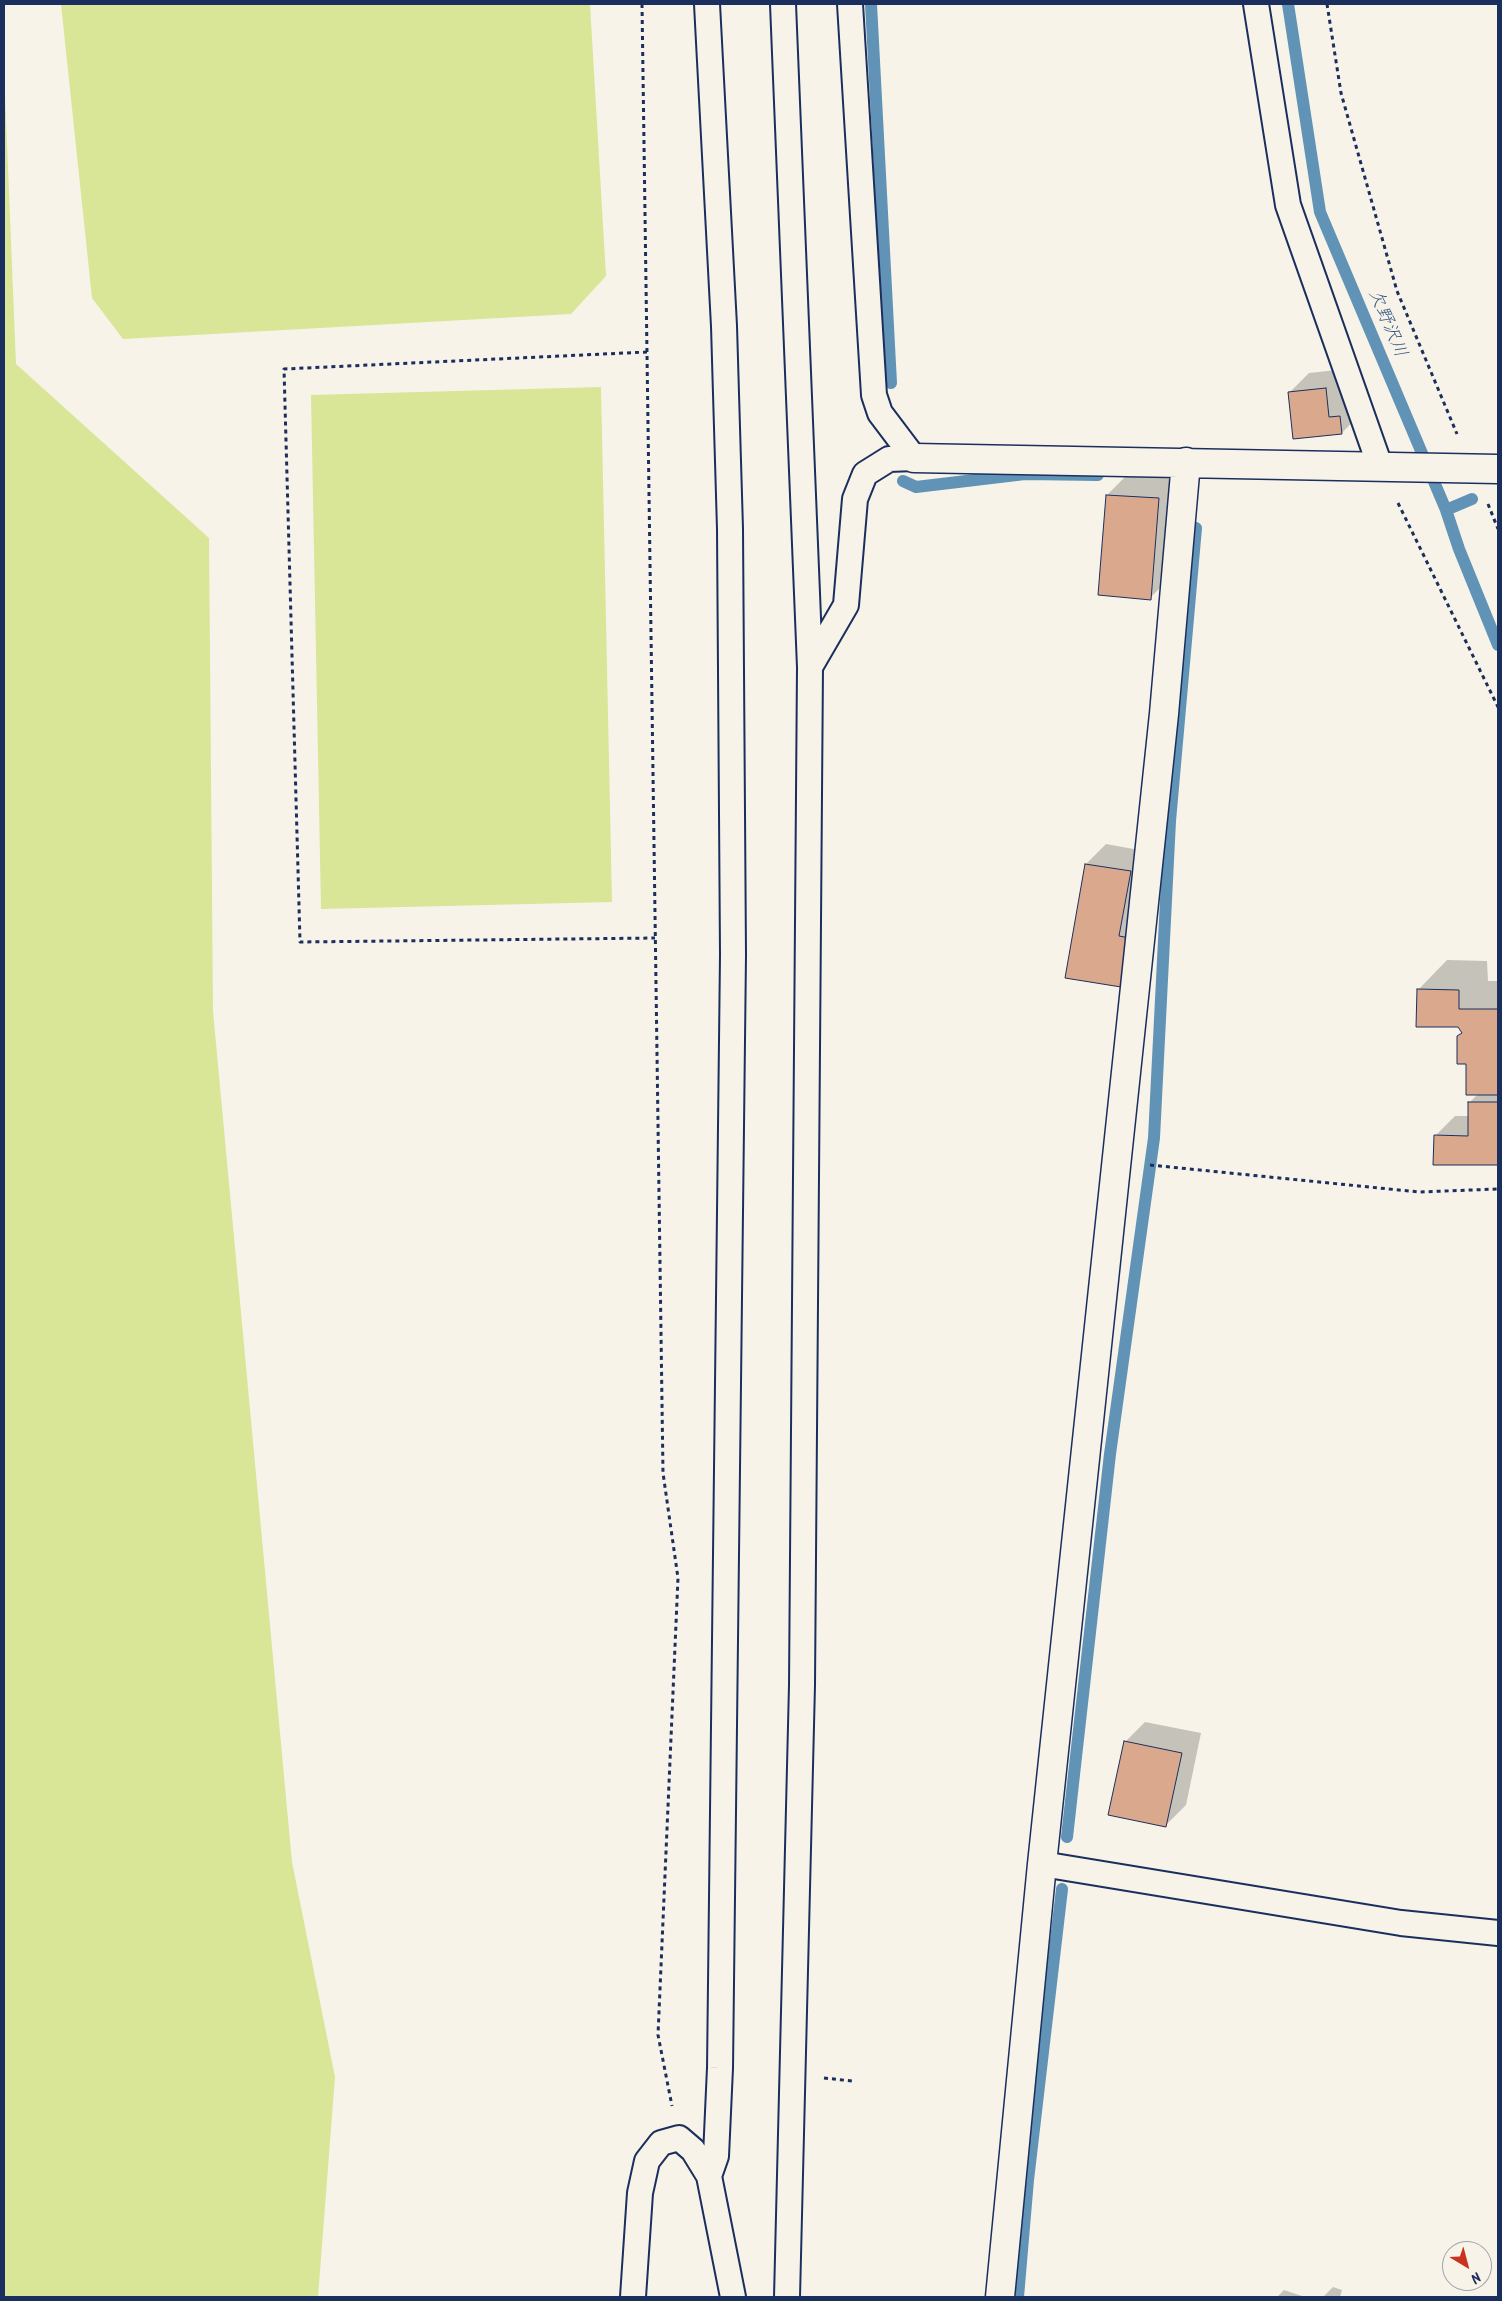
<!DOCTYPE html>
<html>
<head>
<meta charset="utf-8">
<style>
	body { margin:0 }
	#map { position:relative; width:1502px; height:2301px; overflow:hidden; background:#f7f3e8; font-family:Kalam,sans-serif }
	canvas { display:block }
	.frame { position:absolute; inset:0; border:5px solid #1b2f5e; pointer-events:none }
	.north { position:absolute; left:1442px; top:2241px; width:50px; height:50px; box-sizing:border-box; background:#f7f3e8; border:1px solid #9fa5b1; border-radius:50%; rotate:143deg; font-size:14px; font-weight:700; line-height:20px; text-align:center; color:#1b2f5e }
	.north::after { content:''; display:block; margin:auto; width:18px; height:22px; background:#c8321e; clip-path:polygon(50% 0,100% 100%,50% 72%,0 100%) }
</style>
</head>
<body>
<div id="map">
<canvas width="1502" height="2301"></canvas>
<div class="frame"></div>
<div class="north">N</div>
</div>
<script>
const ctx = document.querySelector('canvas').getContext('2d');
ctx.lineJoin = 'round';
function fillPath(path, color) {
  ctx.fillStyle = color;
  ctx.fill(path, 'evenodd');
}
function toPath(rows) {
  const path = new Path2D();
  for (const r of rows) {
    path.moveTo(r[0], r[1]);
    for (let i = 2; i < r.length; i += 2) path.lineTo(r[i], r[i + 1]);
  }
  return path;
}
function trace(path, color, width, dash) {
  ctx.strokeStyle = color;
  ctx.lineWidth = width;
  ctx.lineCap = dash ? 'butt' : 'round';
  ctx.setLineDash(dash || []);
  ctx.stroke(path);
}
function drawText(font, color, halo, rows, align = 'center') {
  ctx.font = font + ' Kalam,"Klee One",sans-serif';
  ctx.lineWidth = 4;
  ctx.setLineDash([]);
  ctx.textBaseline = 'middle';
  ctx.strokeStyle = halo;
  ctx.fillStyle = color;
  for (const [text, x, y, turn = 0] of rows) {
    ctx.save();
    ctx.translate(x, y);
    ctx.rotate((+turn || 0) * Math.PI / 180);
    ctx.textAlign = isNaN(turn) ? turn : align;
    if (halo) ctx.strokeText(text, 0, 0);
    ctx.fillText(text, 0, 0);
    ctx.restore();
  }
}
const green = toPath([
	[61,4,590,4,606,276,571,314,123,339,92,298],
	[4,70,16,364,209,538,213,1011,292,1862,335,2077,318,2297,4,2297],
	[601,387,612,902,321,909,311,395]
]);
const shadow = toPath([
	[1346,369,1361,413,1342,433,1289,393,1309,373],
	[1127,475,1178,479,1170,578,1150,598,1107,495],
	[1106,844,1150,852,1140,966,1121,986,1066,977,1086,864],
	[1447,960,1487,961,1488,981,1498,981,1498,1164,1435,1163,1435,1136,1455,1116,1469,1116,1470,1102,1479,1093,1467,1062,1463,1032,1418,990],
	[1145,1722,1201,1733,1186,1805,1166,1825,1125,1742],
	[1333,2287,1342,2290,1340,2297,1323,2297],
	[1284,2290,1305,2297,1277,2297]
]);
const stream = toPath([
	[871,4,891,383],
	[1288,4,1320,212,1446,510,1459,549,1498,645],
	[903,481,916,487,1025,474,1098,475],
	[1446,510,1472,499],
	[1067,1837,1110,1454,1154,1138,1170,821,1196,528],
	[1018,2297,1028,2180,1062,1889]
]);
const building = toPath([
	[1326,388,1329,417,1340,416,1342,434,1293,439,1288,392,1326,388],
	[1106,495,1159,498,1151,600,1098,595,1106,495],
	[1085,864,1131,871,1119,936,1130,938,1121,987,1065,978,1085,864],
	[1417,989,1459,990,1459,1009,1498,1009,1498,1095,1466,1095,1466,1064,1457,1064,1457,1036,1462,1033,1458,1027,1416,1027,1417,989],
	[1468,1102,1498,1102,1498,1165,1433,1165,1434,1135,1468,1136,1468,1102],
	[1124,1741,1182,1753,1166,1827,1108,1815,1124,1741]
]);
const path = toPath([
	[642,4,663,1473,678,1578,658,2035,672,2106],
	[1327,4,1341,93,1397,291,1457,434],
	[647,352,284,369,300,942,655,938],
	[1398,503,1498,707],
	[1488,504,1498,529],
	[1150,1165,1419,1192,1498,1189],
	[824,2078,852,2081]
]);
const service = toPath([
	[707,4,724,326,730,529,733,955,720,2068,716,2156,709,2176],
	[783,4,810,667,802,1685,787,2297],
	[850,4,874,395,880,413,914,458],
	[1256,4,1288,205,1380,466],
	[810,667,846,605,855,499,865,474,889,459,914,458],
	[1042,1864,1401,1923,1498,1933],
	[633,2297,640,2193,647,2161,661,2143,679,2138,693,2150,709,2176,733,2297]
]);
const minor = toPath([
	[914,458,1498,469],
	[1000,2297,1042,1864,1164,714,1186,462]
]);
const waterNames = [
	["欠野沢川",1386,324,67]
];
fillPath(green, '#d9e597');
fillPath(shadow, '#0003');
trace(stream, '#6193b6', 12);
fillPath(building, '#daa88d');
trace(building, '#1b2f5e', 1);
trace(service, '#1b2f5e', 28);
trace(minor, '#1b2f5e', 31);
trace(path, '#1b2f5e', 3, [4, 4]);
trace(service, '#f7f3e8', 24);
trace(minor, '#f7f3e8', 28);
drawText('italic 18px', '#385882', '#f7f3e8', waterNames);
</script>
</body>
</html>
